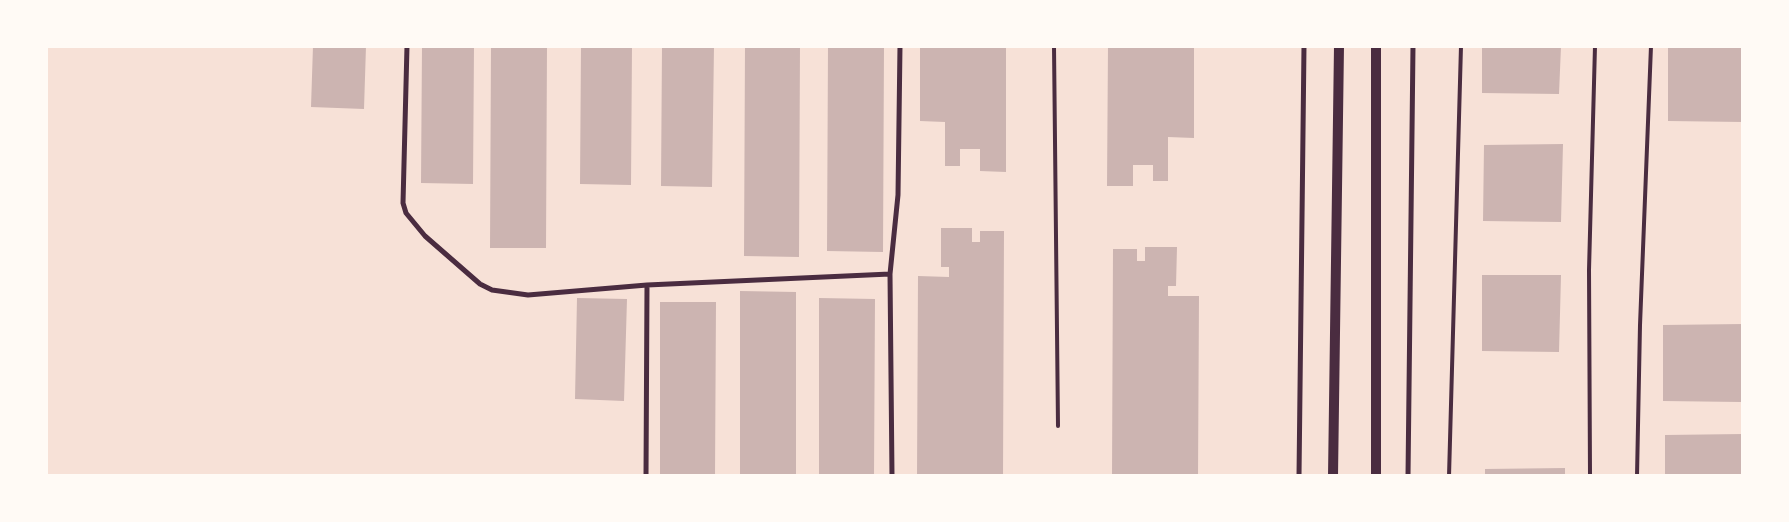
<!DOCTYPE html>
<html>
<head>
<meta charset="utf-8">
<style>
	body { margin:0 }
	#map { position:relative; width:1789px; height:522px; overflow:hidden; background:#f7e1d7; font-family:"Sofia Sans Condensed",sans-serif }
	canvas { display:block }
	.frame { position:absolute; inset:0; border:48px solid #fffaf5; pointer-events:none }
</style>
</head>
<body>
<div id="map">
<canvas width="1789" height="522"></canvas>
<div class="frame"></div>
</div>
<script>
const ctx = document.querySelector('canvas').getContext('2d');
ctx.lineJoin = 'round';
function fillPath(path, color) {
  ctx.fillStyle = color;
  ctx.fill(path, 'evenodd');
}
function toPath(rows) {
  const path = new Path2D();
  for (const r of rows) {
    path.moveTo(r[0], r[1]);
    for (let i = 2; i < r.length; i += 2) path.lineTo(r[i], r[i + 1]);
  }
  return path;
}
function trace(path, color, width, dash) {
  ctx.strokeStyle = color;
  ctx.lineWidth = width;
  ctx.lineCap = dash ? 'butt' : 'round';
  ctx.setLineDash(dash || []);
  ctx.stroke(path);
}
const building = toPath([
	[313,46,366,46,364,109,311,107],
	[422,46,474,46,473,184,421,183],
	[491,46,547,46,546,248,490,248],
	[581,46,632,46,631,185,580,184],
	[662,46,714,46,712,187,661,186],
	[745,46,800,46,799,257,744,256],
	[828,46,884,46,883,252,827,251],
	[920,46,1006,46,1006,172,980,171,980,149,960,149,960,166,945,166,945,122,920,121],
	[1108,46,1194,46,1194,138,1168,137,1168,181,1153,181,1153,165,1133,165,1133,186,1107,186],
	[1482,46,1561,46,1559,94,1482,93],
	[1668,46,1743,46,1743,122,1668,121],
	[1563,144,1561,222,1483,221,1484,145],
	[941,228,972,228,972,242,980,242,980,231,1004,231,1003,476,917,476,918,276,949,277,949,267,941,267],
	[1145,247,1177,247,1176,286,1168,286,1168,296,1199,296,1198,476,1112,476,1113,249,1137,249,1137,261,1145,261],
	[1482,275,1561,275,1559,352,1482,351],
	[740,291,796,292,796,476,740,476],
	[577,298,627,299,624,401,575,399],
	[819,298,875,299,874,476,819,476],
	[660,302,716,302,715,476,660,476],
	[1743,324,1741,402,1663,401,1663,325],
	[1743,434,1743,476,1665,476,1665,435],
	[1565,468,1565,476,1485,476,1485,469]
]);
const service = toPath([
	[1054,46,1058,426],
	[1449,476,1461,46],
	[1590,476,1589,270,1595,46],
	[1637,476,1640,325,1651,46]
]);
const minor = toPath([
	[407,46,403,203,406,213,425,236,480,284,492,290,528,295,647,285,890,274],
	[646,476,647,285],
	[892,476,890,274,898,195,900,46],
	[1299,476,1304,46],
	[1408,476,1413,46]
]);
const secondary = toPath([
	[1333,476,1339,46],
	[1376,476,1376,46]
]);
fillPath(building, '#ccb4b1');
trace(service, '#4a2c40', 4);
trace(minor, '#4a2c40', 5);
trace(secondary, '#4a2c40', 10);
</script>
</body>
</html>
